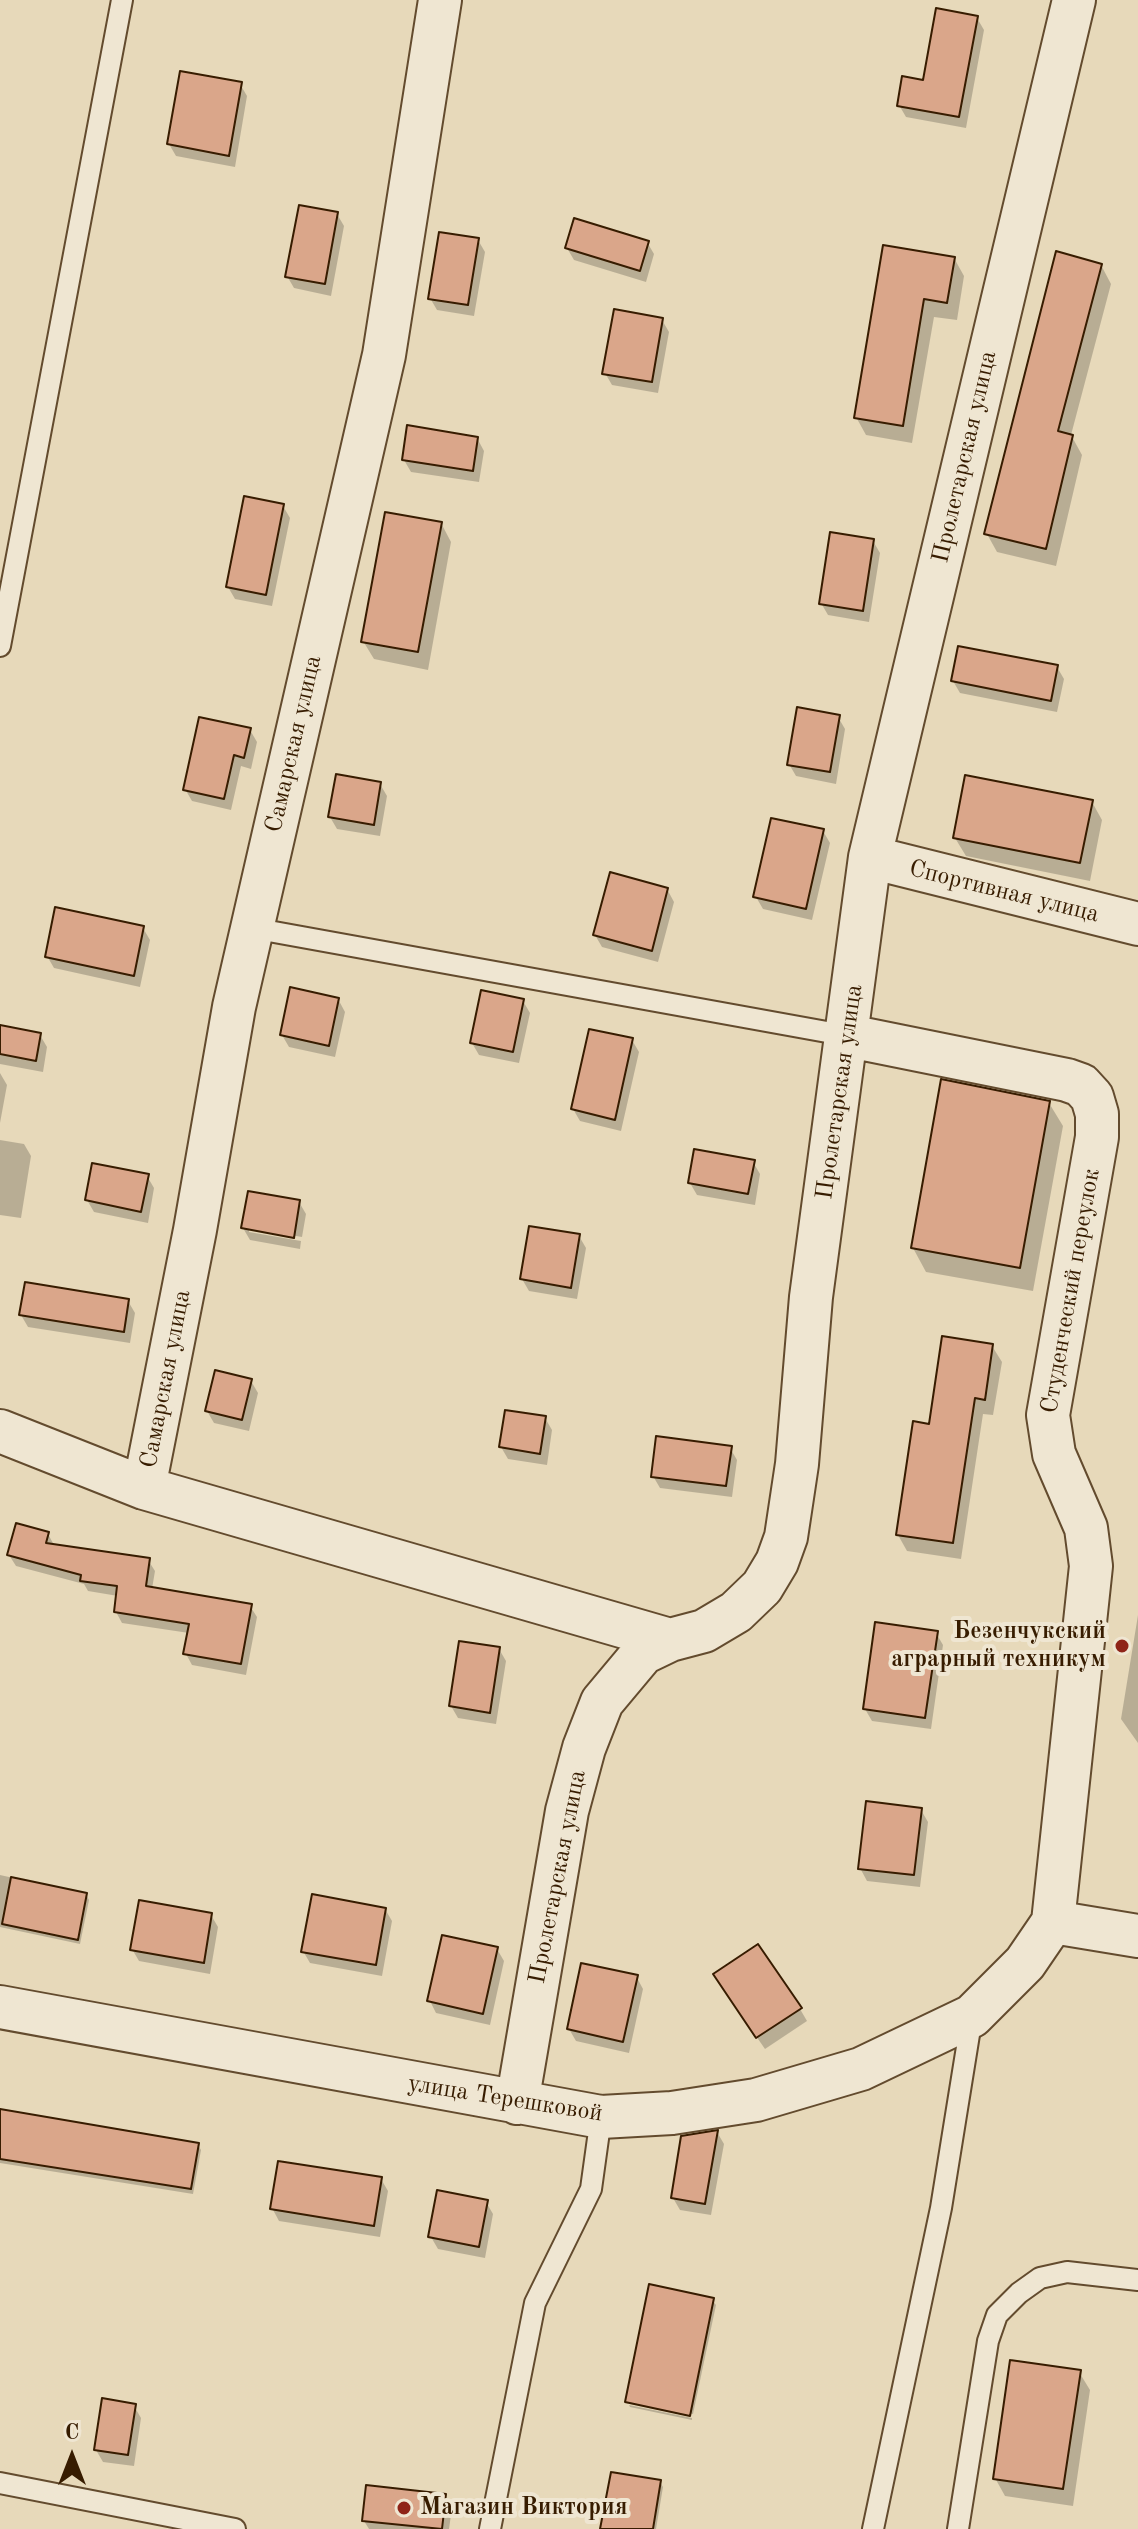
<!DOCTYPE html>
<html>
<head>
<meta charset="utf-8">
<style>
	body { margin:0 }
	#map { position:relative; width:1138px; height:2529px; overflow:hidden; background:#e7d9ba; font-family:"Old Standard TT",serif }
	canvas { display:block }
	.north { position:absolute; left:32px; top:2417px; width:80px; height:80px; -webkit-text-stroke:6px #efe6d2; paint-order:stroke; rotate:0deg; font-size:22px; font-weight:700; line-height:32px; text-align:center; color:#371c00 }
	.north::after { content:''; display:block; margin:auto; width:28px; height:36px; background:#371c00; clip-path:polygon(50% 0,100% 100%,50% 72%,0 100%) }
</style>
</head>
<body>
<div id="map">
<canvas width="1138" height="2529"></canvas>
<div class="north">С</div>
</div>
<script>
const ctx = document.querySelector('canvas').getContext('2d');
ctx.lineJoin = 'round';
function fillPath(path, color) {
  ctx.fillStyle = color;
  ctx.fill(path, 'evenodd');
}
function toPath(rows) {
  const path = new Path2D();
  for (const r of rows) {
    path.moveTo(r[0], r[1]);
    for (let i = 2; i < r.length; i += 2) path.lineTo(r[i], r[i + 1]);
  }
  return path;
}
function trace(path, color, width, dash) {
  ctx.strokeStyle = color;
  ctx.lineWidth = width;
  ctx.lineCap = dash ? 'butt' : 'round';
  ctx.setLineDash(dash || []);
  ctx.stroke(path);
}
function drawText(font, color, halo, rows, align = 'center') {
  ctx.font = font + ' "Old Standard TT",serif';
  ctx.lineWidth = 8;
  ctx.setLineDash([]);
  ctx.textBaseline = 'middle';
  ctx.strokeStyle = halo;
  ctx.fillStyle = color;
  for (const [text, x, y, turn = 0] of rows) {
    ctx.save();
    ctx.translate(x, y);
    ctx.rotate((+turn || 0) * Math.PI / 180);
    ctx.textAlign = isNaN(turn) ? turn : align;
    if (halo) ctx.strokeText(text, 0, 0);
    ctx.fillText(text, 0, 0);
    ctx.restore();
  }
}
const shadow = toPath([
	[977,18,984,30,966,128,906,117,899,105,924,82],
	[240,84,247,96,235,167,176,156,169,144],
	[337,214,344,226,331,296,294,288,287,276],
	[478,240,485,252,474,316,437,310,430,298],
	[647,242,654,254,646,282,574,260,567,248],
	[885,247,954,258,964,276,957,320,934,317,912,443,866,435,856,417],
	[1101,265,1111,284,1071,435,1082,455,1056,566,997,552,987,534],
	[662,320,669,332,658,393,612,385,605,373],
	[477,438,484,451,479,482,411,472,404,460],
	[283,506,290,518,272,606,235,599,228,587],
	[441,523,451,542,428,670,374,659,363,641],
	[873,541,880,553,869,622,828,615,821,603],
	[1057,667,1064,679,1057,712,960,693,953,681],
	[838,717,845,729,836,784,796,776,789,764],
	[250,730,257,742,251,769,241,766,231,810,192,801,185,789],
	[380,784,387,796,380,836,337,829,330,817],
	[1092,802,1102,820,1090,881,966,856,955,838],
	[823,831,830,843,812,920,763,909,756,897],
	[667,889,674,902,658,962,602,947,595,935],
	[143,928,150,940,140,987,54,968,47,956],
	[338,999,345,1012,335,1057,289,1047,282,1035],
	[523,1001,530,1013,519,1063,479,1055,472,1043],
	[0,1027,40,1035,47,1047,43,1072,0,1064],
	[632,1040,639,1052,621,1131,580,1121,573,1109],
	[0,1073,7,1085,0,1123],
	[1049,1103,1063,1126,1033,1291,926,1272,913,1248],
	[0,1140,24,1144,31,1156,21,1218,0,1215],
	[753,1162,760,1174,755,1205,697,1195,690,1183],
	[147,1176,154,1188,148,1223,94,1212,87,1200],
	[299,1202,306,1214,302,1237,249,1228,249,1232,301,1241,300,1249,250,1240,243,1228],
	[579,1236,586,1248,577,1299,529,1291,522,1279],
	[128,1301,135,1313,130,1343,28,1327,21,1315],
	[992,1346,1002,1362,993,1415,983,1414,961,1559,907,1551,898,1535,930,1426],
	[251,1381,258,1393,249,1431,214,1423,207,1411],
	[545,1418,552,1430,547,1465,508,1459,501,1447],
	[730,1448,737,1460,732,1497,660,1488,653,1476],
	[48,1534,54,1545,148,1560,155,1571,152,1589,250,1606,257,1617,246,1675,192,1665,186,1654,189,1633,122,1623,116,1612,118,1596,88,1591,84,1584,16,1566,9,1555],
	[1138,1615,1138,1743,1121,1719],
	[936,1633,943,1645,931,1729,872,1721,865,1709],
	[499,1649,506,1661,496,1724,458,1718,451,1706],
	[921,1810,928,1822,920,1887,867,1881,860,1868],
	[0,1875,86,1894,89,1900,80,1944,0,1927],
	[385,1909,392,1921,382,1976,310,1963,303,1951],
	[211,1915,218,1927,210,1974,139,1961,132,1949],
	[497,1949,504,1961,490,2025,436,2013,430,2001],
	[636,1976,643,1989,629,2053,576,2041,569,2029],
	[722,1987,800,2009,807,2021,765,2049],
	[0,2111,198,2145,201,2150,193,2194,0,2163],
	[717,2132,724,2144,711,2215,680,2210,673,2198],
	[381,2179,388,2191,380,2237,279,2221,272,2208],
	[486,2202,493,2214,485,2258,438,2249,431,2237],
	[712,2300,716,2305,693,2414,628,2401,628,2404,627,2402],
	[1079,2372,1090,2390,1073,2506,1005,2496,995,2478],
	[629,2405,692,2418,692,2420,630,2407],
	[134,2406,141,2418,134,2466,103,2462,96,2450],
	[660,2482,663,2487,656,2529,602,2529],
	[445,2496,452,2508,449,2529,369,2529,364,2521]
]);
const building = toPath([
	[936,8,978,16,959,117,897,106,902,76,923,80,936,8],
	[180,71,242,82,229,156,167,144,180,71],
	[299,205,338,212,325,284,285,277,299,205],
	[574,218,649,241,640,271,565,248,574,218],
	[439,232,479,238,468,305,428,299,439,232],
	[883,245,955,257,947,303,924,299,903,426,854,418,883,245],
	[1056,251,1102,264,1058,431,1073,435,1046,549,984,534,1056,251],
	[614,309,663,318,652,382,602,374,614,309],
	[407,425,478,437,473,471,402,460,407,425],
	[244,496,284,504,266,595,226,587,244,496],
	[385,512,442,522,418,652,361,642,385,512],
	[830,532,874,539,863,611,819,604,830,532],
	[958,646,1058,665,1051,701,951,681,958,646],
	[797,707,840,715,830,772,787,765,797,707],
	[199,717,251,728,244,758,234,755,224,799,183,790,199,717],
	[336,774,381,782,374,825,328,817,336,774],
	[965,775,1093,800,1080,863,953,838,965,775],
	[771,818,824,829,806,909,753,897,771,818],
	[610,872,668,888,652,951,593,935,610,872],
	[55,907,144,926,134,976,45,957,55,907],
	[290,987,339,998,329,1046,280,1035,290,987],
	[481,990,524,999,513,1052,470,1043,481,990],
	[0,1025,41,1033,36,1061,0,1054,0,1025],
	[589,1029,633,1038,615,1120,571,1109,589,1029],
	[941,1079,1050,1101,1020,1268,911,1248,941,1079],
	[694,1149,755,1160,748,1194,688,1183,694,1149],
	[92,1163,149,1174,141,1212,85,1200,92,1163],
	[248,1191,300,1200,294,1238,241,1228,248,1191],
	[529,1226,580,1234,571,1288,520,1279,529,1226],
	[25,1282,129,1299,124,1332,19,1315,25,1282],
	[942,1336,993,1344,985,1400,975,1398,953,1543,896,1535,913,1421,929,1424,942,1336],
	[215,1370,252,1379,242,1420,205,1411,215,1370],
	[505,1410,546,1416,540,1454,499,1447,505,1410],
	[656,1436,732,1446,726,1486,651,1477,656,1436],
	[16,1523,49,1532,46,1543,150,1558,146,1586,252,1604,241,1664,183,1654,189,1624,114,1612,117,1586,80,1581,81,1575,7,1555,16,1523],
	[875,1622,938,1631,925,1718,863,1709,875,1622],
	[459,1641,500,1647,490,1713,449,1706,459,1641],
	[866,1801,922,1808,914,1875,858,1869,866,1801],
	[11,1877,87,1893,78,1940,2,1924,11,1877],
	[312,1894,386,1908,376,1965,301,1952,312,1894],
	[139,1900,212,1913,204,1963,130,1950,139,1900],
	[442,1935,498,1947,483,2014,427,2001,442,1935],
	[758,1944,802,2008,756,2038,713,1974,758,1944],
	[581,1963,638,1975,623,2042,567,2029,581,1963],
	[0,2109,199,2143,191,2189,0,2159,0,2109],
	[718,2130,705,2204,671,2198,681,2136,718,2130],
	[278,2161,382,2177,374,2226,270,2209,278,2161],
	[437,2190,488,2200,479,2247,428,2237,437,2190],
	[649,2284,714,2298,690,2416,625,2402,649,2284],
	[1010,2360,1081,2370,1063,2489,993,2479,1010,2360],
	[102,2398,136,2404,128,2455,94,2450,102,2398],
	[611,2472,661,2480,653,2529,600,2529,611,2472],
	[366,2485,446,2494,442,2529,362,2521,366,2485]
]);
const service = toPath([
	[0,646,122,0],
	[252,928,849,1036],
	[0,2483,235,2529],
	[490,2529,535,2303,591,2189,601,2117],
	[873,2529,941,2208,972,2016],
	[958,2529,988,2341,997,2315,1019,2293,1040,2278,1067,2272,1138,2280]
]);
const minor = toPath([
	[870,857,1138,924],
	[0,1431,144,1488,670,1640],
	[144,1488,195,1230,234,1007,384,355,440,0],
	[1053,1922,1138,1936],
	[0,2007,601,2117,672,2113,756,2100,861,2069,972,2016,1025,1963,1053,1922,1091,1566,1086,1528,1054,1454,1048,1415,1097,1137,1097,1114,1092,1097,1081,1085,1067,1080,849,1036],
	[517,2103,567,1811,584,1748,602,1702,643,1653,670,1640,704,1631,736,1612,762,1587,777,1562,786,1537,797,1464,811,1297,870,857,1074,0]
]);
const markers = [
	[1122,1646,8,"#8f2418"],
	[404,2508,8,"#8f2418"]
];
const streetNames = [
	["Пролетарская улица",965,457,-77],
	["Самарская улица",294,744,-77],
	["Спортивная улица",1004,892,14],
	["Пролетарская улица",840,1092,-82],
	["Студенческий переулок",1071,1291,-80],
	["Самарская улица",166,1379,-79],
	["Пролетарская улица",558,1877,-79],
	["улица Терешковой",505,2099,9]
];
const poiNames = [
	["Безенчукский",1106,1632],
	["аграрный техникум",1106,1660],
	["Магазин Виктория",420,2508,"left"]
];
fillPath(shadow, '#0003');
fillPath(building, '#daa68a');
trace(building, '#371c00', 2);
trace(service, '#634b2e', 24);
trace(minor, '#634b2e', 46);
trace(service, '#efe6d2', 20);
trace(minor, '#efe6d2', 42);
for (const [x, y, r, color] of markers) {
  const dot = new Path2D();
  dot.arc(x, y, r, 0, 2 * Math.PI);
  ctx.fillStyle = color;
  ctx.fill(dot);
  trace(dot, '#efe6d2', 3);
}
drawText('24px', '#371c00', '#efe6d2', streetNames);
drawText('bold 24px', '#371c00', '#efe6d2', poiNames, 'right');
</script>
</body>
</html>
